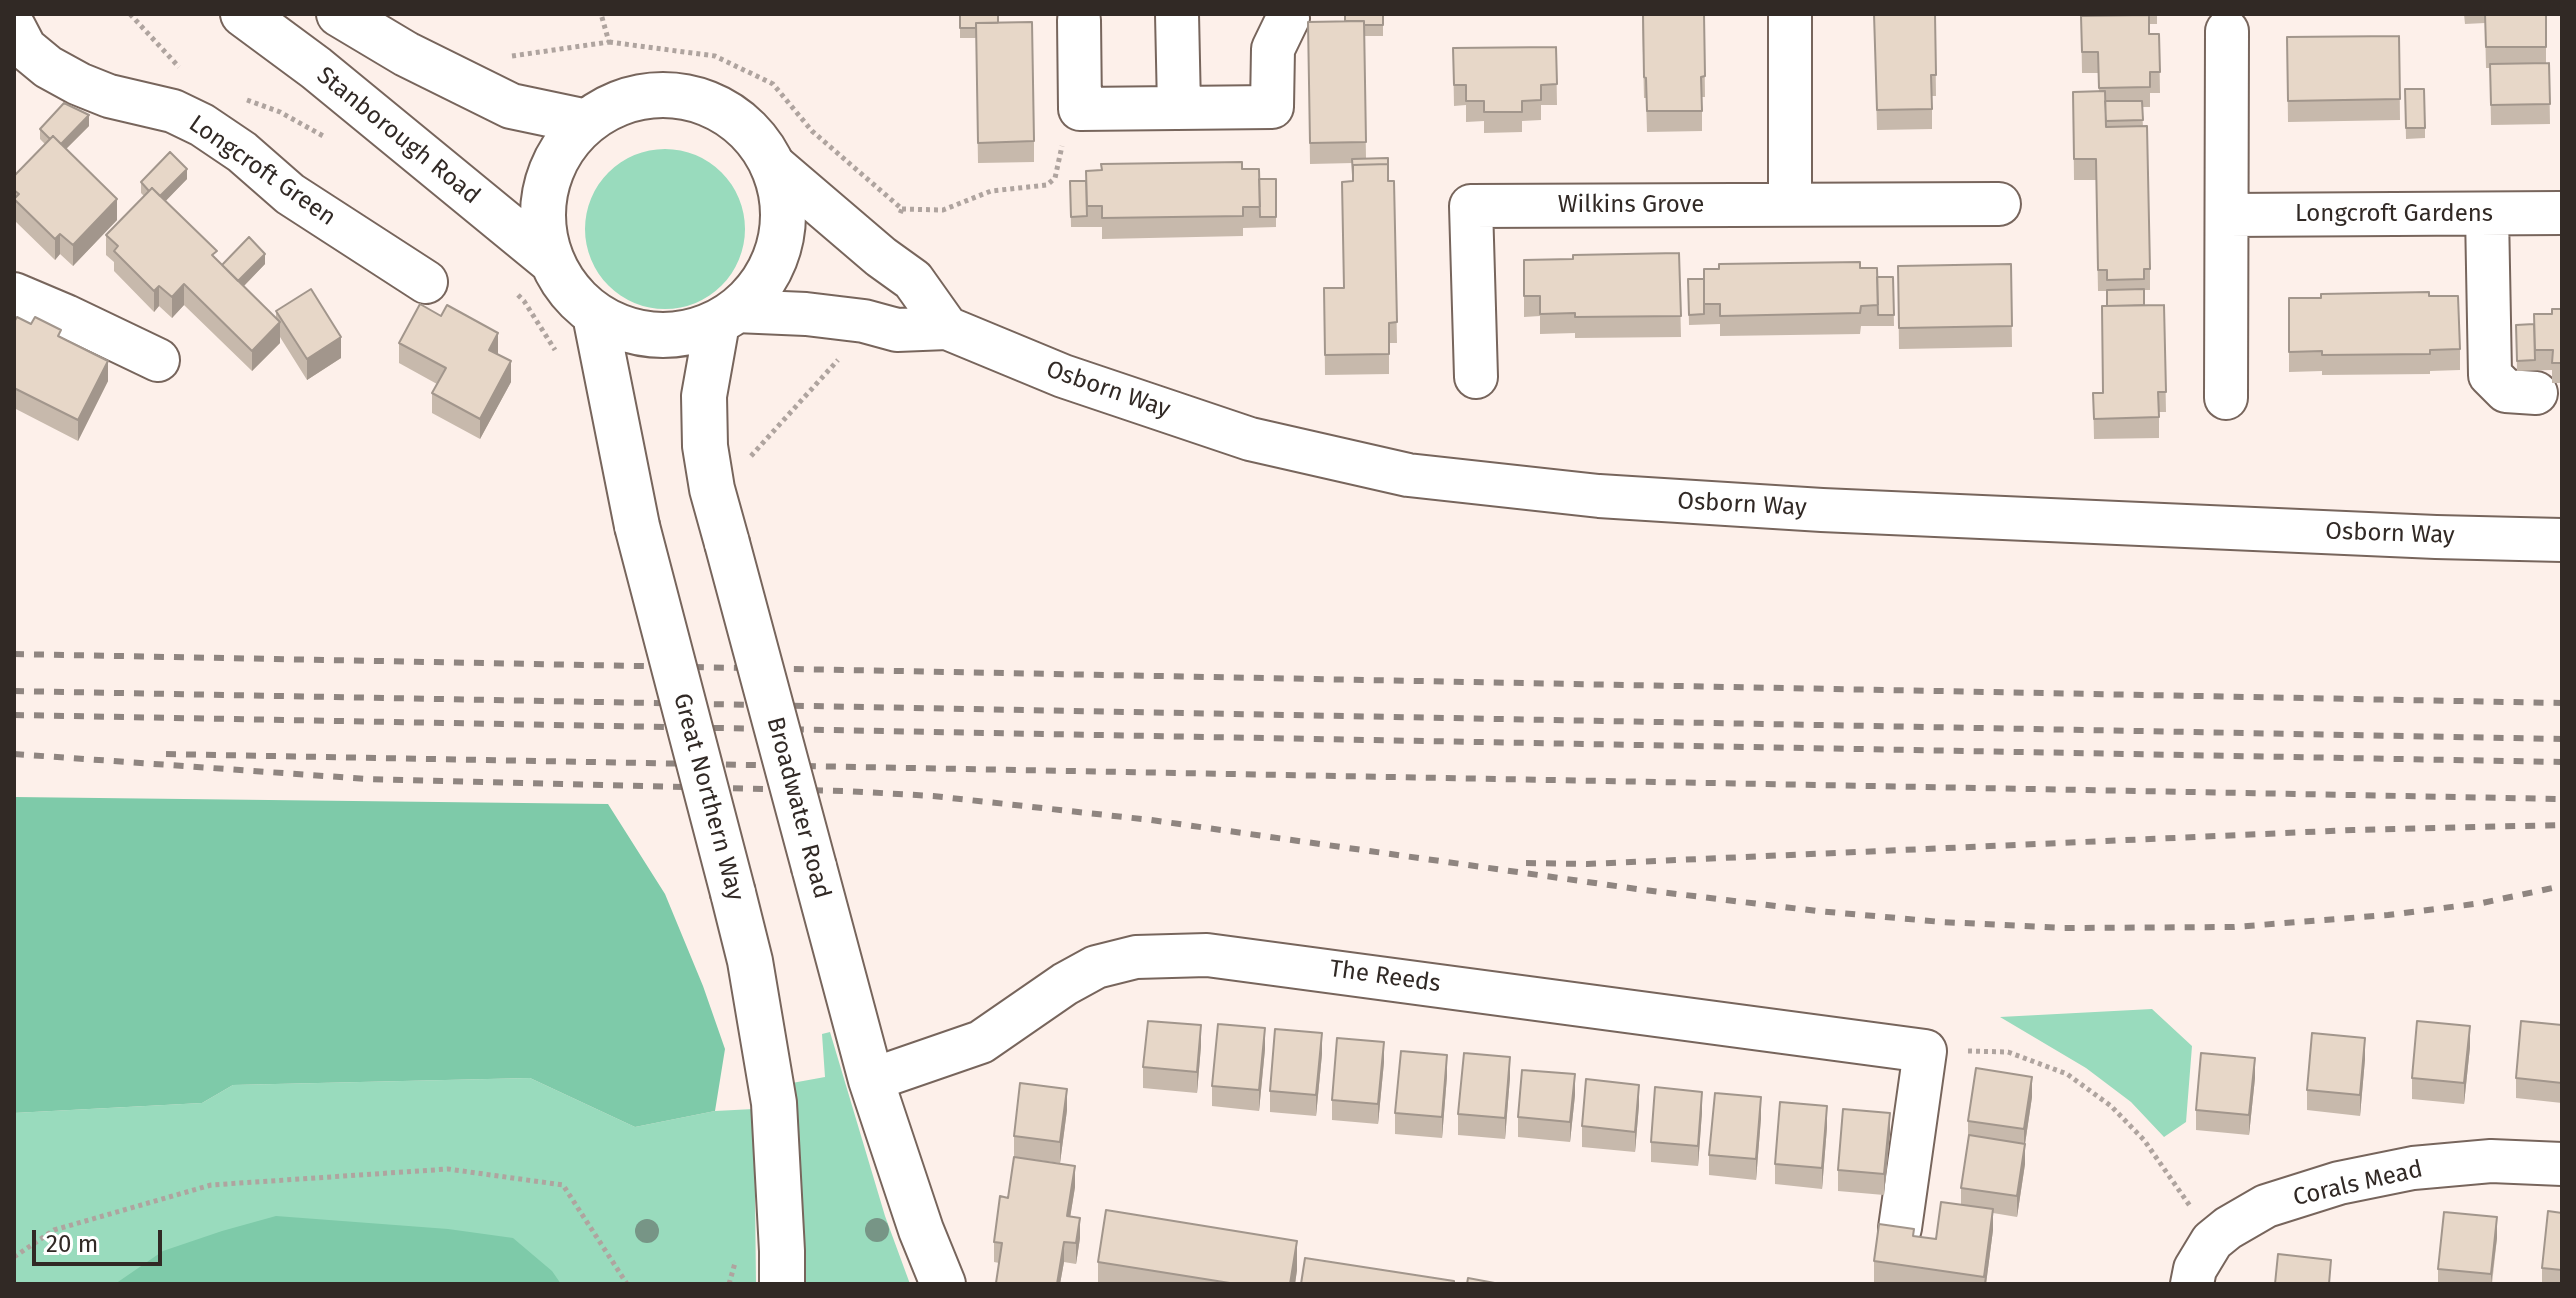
<!DOCTYPE html>
<html>
<head>
<meta charset="utf-8">
<style>
	body { margin:0 }
	#map { position:relative; width:2576px; height:1298px; overflow:hidden; background:#fdf0ea; font-family:"Fira Sans",sans-serif }
	canvas { display:block }
	.frame { position:absolute; inset:0; border:16px solid #312925; pointer-events:none }
	.scale { position:absolute; left:32px; top:1230px; width:130px; height:36px; box-sizing:border-box; border:4px solid #312925; border-top:0; padding-left:10px; font-size:24px; line-height:28px; white-space:nowrap; color:#312925; -webkit-text-stroke:6px #fff; paint-order:stroke }
</style>
</head>
<body>
<div id="map">
<canvas width="2576" height="1298"></canvas>
<div class="frame"></div>
<div class="scale">20 m</div>
</div>
<script>
const ctx = document.querySelector('canvas').getContext('2d');
ctx.lineJoin = 'round';
function fillPath(path, color) {
  ctx.fillStyle = color;
  ctx.fill(path, 'evenodd');
}
function toPath(rows) {
  const path = new Path2D();
  for (const r of rows) {
    if (r.length === 3) {
      path.moveTo(r[0] + r[2], r[1]);
      path.arc(r[0], r[1], r[2], 0, 2 * Math.PI);
      continue;
    }
    path.moveTo(r[0], r[1]);
    for (let i = 2; i < r.length; i += 2) path.lineTo(r[i], r[i + 1]);
  }
  return path;
}
function trace(path, color, width, dash) {
  ctx.strokeStyle = color;
  ctx.lineWidth = width;
  ctx.lineCap = dash ? 'butt' : 'round';
  ctx.setLineDash(dash || []);
  ctx.stroke(path);
}
function drawText(font, color, halo, rows, align = 'center') {
  ctx.font = font + ' "Fira Sans",sans-serif';
  ctx.lineWidth = 7;
  ctx.setLineDash([]);
  ctx.textBaseline = 'middle';
  ctx.strokeStyle = halo;
  ctx.fillStyle = color;
  for (const [text, x, y, turn = 0] of rows) {
    ctx.save();
    ctx.translate(x, y);
    ctx.rotate((+turn || 0) * Math.PI / 180);
    ctx.textAlign = isNaN(turn) ? turn : align;
    if (halo) ctx.strokeText(text, 0, 0);
    ctx.fillText(text, 0, 0);
    ctx.restore();
  }
}
const green = toPath([
	[665,229,80],
	[2152,1009,2192,1046,2186,1122,2164,1137,2131,1102,2086,1068,2000,1017],
	[830,1032,885,1216,910,1284,803,1284,802,1212,792,1083,825,1077,822,1034],
	[530,1078,635,1127,715,1111,754,1109,756,1284,14,1284,14,1113,202,1103,233,1085]
]);
const forest = toPath([
	[14,797,608,804,665,894,703,986,725,1049,715,1111,635,1127,530,1078,233,1085,202,1103,14,1113],
	[276,1216,448,1229,513,1238,552,1271,561,1284,115,1284,163,1251,222,1231]
]);
const path = toPath([
	[130,14,179,67],
	[609,42,715,56,773,84,812,131,902,209,899,216],
	[512,56,609,42,601,14],
	[247,100,280,112,325,137],
	[902,209,943,210,991,191,1047,185,1055,178,1062,146],
	[518,295,524,301,555,350],
	[751,456,838,360],
	[1968,1051,2008,1052,2067,1074,2111,1106,2144,1140,2190,1206],
	[14,1257,54,1230,211,1185,448,1169,563,1185,627,1284],
	[729,1284,735,1263]
]);
const minor = toPath([
	[1177,14,1179,107],
	[1079,20,1080,109,1272,107,1273,49,1288,18],
	[14,27,25,48,48,67,79,84,109,96,173,111,202,125,242,152,290,194,426,282],
	[771,163,881,257,913,280,947,328],
	[1790,204,1790,14],
	[2487,214,2490,375,2506,391,2536,393],
	[2228,215,2561,213],
	[14,294,66,316,158,360],
	[736,311,806,314,864,321,897,330,947,328,1063,376,1250,439,1408,475,1599,496,1822,510,2436,537,2562,540],
	[1476,377,1471,206,1999,204],
	[2226,398,2227,31],
	[871,1080,981,1042,1065,984,1096,967,1136,957,1207,955,1925,1051,1900,1228],
	[2192,1284,2195,1269,2212,1241,2228,1228,2266,1206,2339,1183,2413,1168,2491,1161,2562,1164]
]);
const major = toPath([
	[243,14,316,68,550,260],
	[339,14,406,54,511,106,587,122],
	[663,215,120],
	[595,315,637,526],
	[717,323,704,396,705,446,712,489,727,543],
	[814,867,871,1080,921,1230,943,1284],
	[733,893,750,961,774,1103,782,1251,782,1284]
]);
const rail = toPath([
	[14,654,2562,703],
	[14,691,2562,739],
	[14,715,2562,762],
	[14,754,367,779,846,791,933,796,1151,820,1644,890,1817,911,1942,922,2064,928,2234,927,2388,915,2482,903,2562,886],
	[166,754,2562,799],
	[1526,863,1587,864,2353,830,2562,825]
]);
const majorBridge = toPath([
	[637,526,733,893],
	[727,543,814,867]
]);
const trees = [
	[877,1230],
	[647,1231]
];
const wall = toPath([
	[960,14,998,23,1034,141,1034,162,978,163,976,38,960,38],
	[1383,14,1383,36,1364,36,1366,158,1388,181,1394,181,1397,343,1389,343,1389,374,1325,375,1324,288,1343,288,1353,181,1353,163,1310,164,1308,22,1345,21],
	[1642,14,1704,14,1705,97,1702,97,1702,131,1647,132,1646,98,1644,98],
	[1874,14,1935,14,1936,96,1932,96,1932,129,1877,130],
	[2098,14,2157,14,2157,24,2149,24,2149,34,2159,34,2160,93,2150,93,2150,107,2142,107,2150,269,2150,290,2144,290,2144,305,2164,305,2166,412,2159,412,2159,438,2094,439,2093,393,2103,393,2107,291,2098,291,2096,180,2074,180,2073,92,2099,91,2098,73,2082,73,2081,16,2099,16],
	[2464,14,2546,14,2546,63,2549,63,2550,124,2491,125,2490,68,2486,68,2485,23,2465,24],
	[2399,36,2400,120,2288,122,2287,37],
	[1556,47,1557,105,1541,105,1541,120,1522,121,1522,132,1484,133,1484,121,1466,122,1466,105,1454,106,1453,48],
	[2405,89,2425,128,2425,138,2406,139],
	[89,126,66,149,117,220,73,266,60,254,55,260,14,220,14,176,45,144,40,139,40,129],
	[1242,169,1259,179,1276,179,1276,227,1243,228,1243,236,1102,239,1102,227,1087,227,1087,225,1087,227,1071,227,1070,181],
	[187,179,165,201,222,265,265,264,244,286,276,319,276,311,341,358,307,380,280,337,280,343,252,371,184,305,172,318,159,306,154,312,114,271,114,262,106,255,106,235,144,196,141,193,141,182],
	[1679,253,1681,337,1575,338,1575,333,1540,334,1540,316,1524,317,1524,260,1573,259],
	[2011,264,2012,347,1899,349,1898,266],
	[1860,268,1877,277,1893,277,1894,326,1861,326,1860,334,1720,336,1720,324,1689,325,1688,279],
	[2429,296,2460,349,2460,370,2430,371,2430,374,2322,375,2322,371,2289,372,2289,298],
	[2562,309,2562,383,2552,383,2552,370,2517,371,2516,325,2534,324],
	[14,322,31,324,61,337,108,381,78,441,14,408],
	[399,343,498,354,511,382,480,439,432,413,432,393,437,384,399,363],
	[2562,1025,2562,1103,2516,1098,2516,1078],
	[1201,1046,1197,1093,1143,1088,1143,1067],
	[2470,1047,2464,1104,2412,1099,2412,1078],
	[1265,1049,1259,1111,1212,1106,1212,1086],
	[1322,1054,1316,1116,1270,1112,1270,1091],
	[2365,1059,2360,1116,2307,1110,2307,1090],
	[1384,1062,1378,1124,1332,1120,1332,1100],
	[1447,1076,1442,1138,1395,1134,1395,1113],
	[1510,1077,1505,1139,1458,1135,1458,1114],
	[2255,1078,2249,1135,2196,1130,2196,1110],
	[1575,1095,1570,1142,1518,1137,1518,1117],
	[2032,1097,2025,1144,2025,1164,2017,1217,1993,1213,1993,1230,1986,1284,1891,1284,1874,1282,1874,1261,1914,1236,1936,1239,1961,1205,1961,1188,1968,1140,1968,1121],
	[1639,1105,1635,1152,1582,1147,1582,1126],
	[1067,1110,1060,1163,1015,1157,1075,1187,1070,1217,1080,1238,1076,1264,1064,1262,1060,1284,996,1284,999,1263,994,1262,994,1242,1008,1198,1014,1157,1014,1136],
	[1702,1112,1698,1166,1651,1162,1651,1142],
	[1761,1118,1756,1180,1709,1175,1709,1155],
	[1827,1127,1822,1189,1775,1184,1775,1164],
	[1890,1133,1884,1195,1838,1191,1838,1170],
	[2562,1213,2562,1284,2542,1284,2542,1268],
	[2497,1238,2492,1284,2438,1284,2438,1269],
	[1098,1262,1297,1270,1295,1284,1098,1284]
]);
const shadedWall = toPath([
	[89,115,89,126,58,157,58,146],
	[187,169,187,179,158,209,158,198],
	[117,199,117,220,73,266,73,245],
	[60,234,60,254,55,260,55,239],
	[265,254,265,264,237,293,237,283],
	[184,284,184,305,172,318,172,297],
	[159,286,159,306,154,312,154,291],
	[280,322,280,343,252,371,252,351],
	[498,333,498,354,489,370,489,350],
	[341,337,341,358,307,380,307,359],
	[108,361,108,381,78,441,78,420],
	[511,361,511,382,480,439,480,419],
	[1201,1025,1201,1046,1197,1093,1197,1072],
	[2470,1026,2470,1047,2464,1104,2464,1083],
	[1265,1028,1265,1049,1259,1111,1259,1090],
	[1322,1033,1322,1054,1316,1116,1316,1095],
	[2365,1038,2365,1059,2360,1116,2360,1095],
	[1384,1042,1384,1062,1378,1124,1378,1104],
	[1447,1055,1447,1076,1442,1138,1442,1117],
	[1510,1057,1510,1077,1505,1139,1505,1118],
	[2255,1058,2255,1078,2249,1135,2249,1115],
	[1575,1074,1575,1095,1570,1142,1570,1122],
	[2032,1077,2032,1097,2025,1144,2025,1164,2017,1217,2017,1196,2024,1149,2024,1129],
	[1639,1085,1639,1105,1635,1152,1635,1132],
	[1067,1089,1067,1110,1060,1163,1060,1142],
	[1702,1092,1702,1112,1698,1166,1698,1146],
	[1761,1097,1761,1118,1756,1180,1756,1159],
	[1827,1106,1827,1127,1822,1189,1822,1168],
	[1890,1113,1890,1133,1884,1195,1884,1174],
	[1075,1166,1075,1187,1067,1237,1067,1216],
	[1993,1209,1993,1230,1986,1284,1984,1284],
	[2497,1217,2497,1238,2491,1284,2491,1274],
	[1080,1218,1080,1238,1076,1264,1076,1243],
	[1297,1241,1297,1270,1295,1284,1290,1284],
	[1064,1242,1064,1262,1060,1284,1057,1284]
]);
const building = toPath([
	[960,14,998,14,998,23,976,23,976,28,960,28,960,14],
	[1345,14,1383,14,1383,25,1364,25,1364,21,1345,21,1345,14],
	[1643,14,1704,14,1705,76,1701,77,1702,111,1647,111,1646,78,1644,77,1643,14],
	[1874,14,1935,14,1936,75,1931,75,1932,109,1877,110,1874,14],
	[2485,14,2546,14,2546,47,2486,47,2485,14],
	[2149,15,2149,34,2159,34,2160,72,2150,72,2150,87,2099,88,2098,52,2082,52,2081,16,2149,15],
	[1364,21,1366,142,1310,143,1308,22,1364,21],
	[1032,22,1034,141,978,143,976,23,1032,22],
	[2399,36,2400,99,2288,101,2287,37,2399,36],
	[1556,47,1557,84,1541,85,1541,100,1522,101,1522,112,1484,112,1484,101,1466,101,1466,85,1454,85,1453,48,1556,47],
	[2549,63,2550,104,2491,105,2490,64,2549,63],
	[2405,89,2424,89,2425,128,2406,128,2405,89],
	[2105,91,2106,127,2147,126,2150,269,2144,269,2144,279,2107,280,2107,270,2098,270,2096,159,2074,159,2073,92,2105,91],
	[2105,101,2142,101,2143,120,2106,121,2105,101],
	[64,103,89,115,61,144,53,136,50,139,40,129,64,103],
	[53,136,117,199,73,245,60,234,55,239,14,199,19,194,14,190,14,176,53,136],
	[170,152,187,169,160,196,152,188,149,191,141,182,170,152],
	[1388,158,1388,164,1353,165,1353,175,1352,159,1388,158],
	[1242,162,1242,169,1259,169,1260,207,1243,207,1243,216,1102,218,1102,206,1087,206,1086,171,1102,170,1101,164,1242,162],
	[1388,164,1388,181,1394,181,1397,322,1389,323,1389,354,1325,355,1324,288,1344,288,1342,182,1353,181,1353,165,1388,164],
	[1259,179,1276,179,1276,217,1260,217,1259,179],
	[1070,181,1086,181,1087,216,1071,217,1070,181],
	[152,188,217,251,212,255,280,322,252,351,184,284,172,297,159,286,154,291,114,251,118,246,106,235,152,188],
	[249,237,265,254,238,281,222,265,249,237],
	[1679,253,1681,316,1575,317,1575,313,1540,314,1540,296,1524,296,1524,260,1573,259,1573,255,1679,253],
	[1860,262,1860,268,1877,268,1878,305,1861,306,1860,313,1720,316,1720,304,1704,304,1704,269,1719,269,1719,264,1860,262],
	[2011,264,2012,326,1899,328,1898,266,2011,264],
	[1877,277,1893,277,1894,315,1878,315,1877,277],
	[1688,279,1704,279,1704,314,1689,315,1688,279],
	[311,289,341,337,307,359,276,311,311,289],
	[2144,289,2144,305,2107,306,2107,290,2144,289],
	[2429,292,2429,296,2458,296,2460,349,2430,350,2430,354,2322,355,2322,351,2289,352,2289,298,2321,298,2321,294,2429,292],
	[420,304,441,316,447,305,498,333,489,350,511,361,480,419,432,393,446,368,399,343,420,304],
	[2164,305,2166,392,2158,392,2159,417,2094,419,2093,393,2103,393,2102,306,2164,305],
	[2552,309,2562,309,2562,363,2552,363,2553,350,2535,350,2534,314,2552,314,2552,309],
	[17,317,31,324,35,317,61,330,58,336,108,361,78,420,14,388,14,322,17,317],
	[2534,324,2535,360,2517,361,2516,325,2534,324],
	[1148,1021,1201,1025,1197,1072,1143,1067,1148,1021],
	[2417,1021,2470,1026,2464,1083,2412,1078,2417,1021],
	[2521,1021,2562,1025,2562,1083,2516,1078,2521,1021],
	[1218,1024,1265,1028,1259,1090,1212,1086,1218,1024],
	[1275,1029,1322,1033,1316,1095,1270,1091,1275,1029],
	[2312,1033,2365,1038,2360,1095,2307,1090,2312,1033],
	[1337,1038,1384,1042,1378,1104,1332,1100,1337,1038],
	[1401,1051,1447,1055,1442,1117,1395,1113,1401,1051],
	[1464,1053,1510,1057,1505,1118,1458,1114,1464,1053],
	[2201,1053,2255,1058,2249,1115,2196,1110,2201,1053],
	[1976,1068,2032,1077,2024,1129,1968,1121,1976,1068],
	[1522,1070,1575,1074,1570,1122,1518,1117,1522,1070],
	[1586,1079,1639,1085,1635,1132,1582,1126,1586,1079],
	[1020,1083,1067,1089,1060,1142,1014,1136,1020,1083],
	[1655,1087,1702,1092,1698,1146,1651,1142,1655,1087],
	[1715,1093,1761,1097,1756,1159,1709,1155,1715,1093],
	[1780,1102,1827,1106,1822,1168,1775,1164,1780,1102],
	[1843,1109,1890,1113,1884,1174,1838,1170,1843,1109],
	[1969,1135,2025,1144,2017,1196,1961,1188,1969,1135],
	[1014,1157,1075,1166,1067,1216,1080,1218,1076,1243,1064,1242,1057,1284,996,1283,1002,1243,994,1242,1000,1196,1008,1198,1014,1157],
	[1941,1202,1993,1209,1984,1277,1874,1261,1879,1224,1914,1229,1913,1236,1936,1239,1941,1202],
	[1106,1210,1297,1241,1290,1284,1236,1284,1098,1262,1106,1210],
	[2548,1211,2562,1213,2562,1270,2542,1268,2548,1211],
	[2444,1212,2497,1217,2491,1274,2438,1269,2444,1212],
	[2278,1254,2331,1260,2329,1284,2275,1284,2278,1254],
	[1305,1258,1454,1281,1454,1284,1301,1284,1305,1258],
	[1468,1278,1500,1284,1467,1284,1468,1278]
]);
const streetNames = [
	["Stanborough Road",398,136,39],
	["Longcroft Green",262,171,35],
	["Wilkins Grove",1631,205],
	["Longcroft Gardens",2394,214],
	["Osborn Way",1108,390,19],
	["Osborn Way",1742,505,3],
	["Osborn Way",2390,534,2],
	["Great Northern Way",708,797,75],
	["Broadwater Road",798,808,75],
	["The Reeds",1385,977,8],
	["Corals Mead",2358,1184,-13]
];
fillPath(green, '#99dbbd');
fillPath(forest, '#7ecaa9');
trace(minor, '#77655c', 46);
trace(major, '#77655c', 48);
trace(path, '#afa49f', 5, [4, 4]);
trace(minor, '#fff', 42);
trace(major, '#fff', 44);
trace(rail, '#8f8580', 6, [10, 10]);
trace(majorBridge, '#77655c', 48, []);
trace(majorBridge, '#fff', 44);
ctx.fillStyle = '#779586';
for (const [x, y] of trees) {
  ctx.beginPath();
  ctx.arc(x, y, 12, 0, 2 * Math.PI);
  ctx.fill();
}
fillPath(wall, '#c7b9ac');
fillPath(shadedWall, '#a2968c');
fillPath(building, '#e7d7c8');
trace(building, '#a2968c', 2);
drawText('24px', '#312925', '#fff', streetNames);
</script>
</body>
</html>
